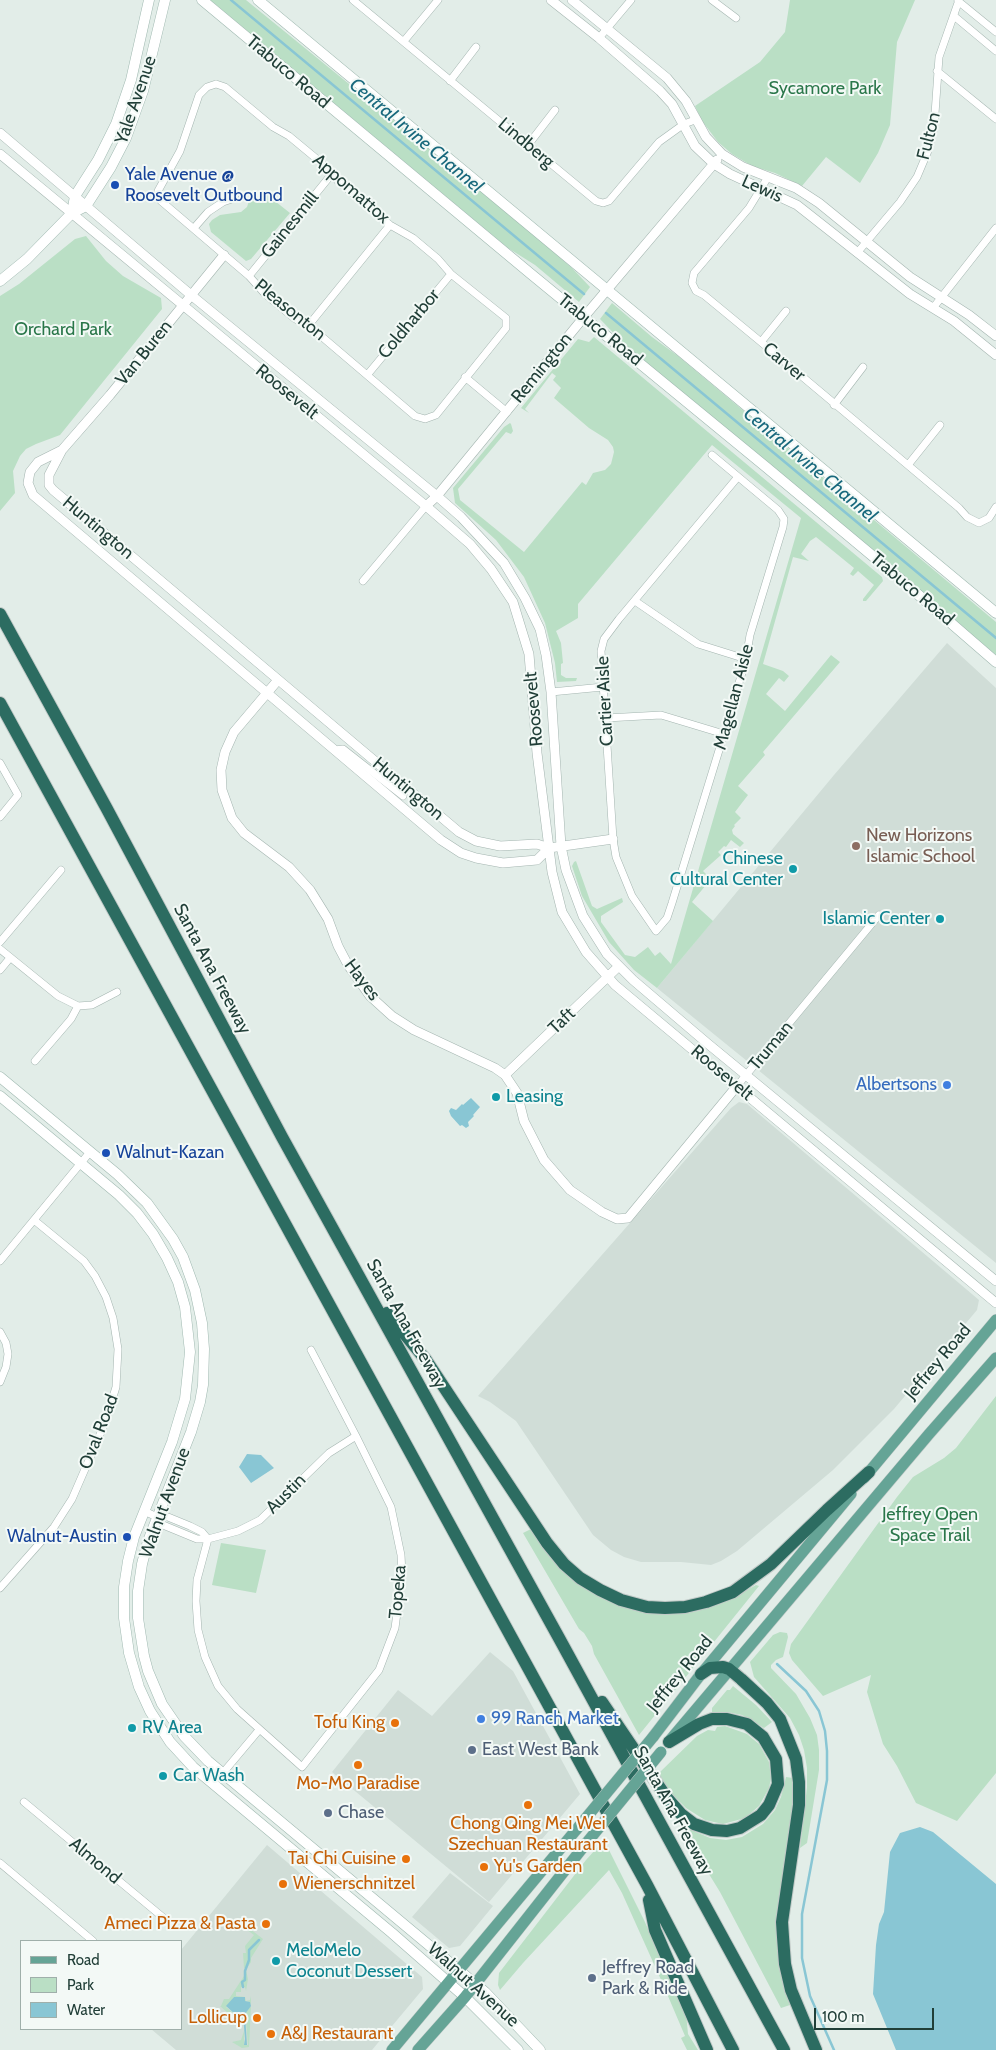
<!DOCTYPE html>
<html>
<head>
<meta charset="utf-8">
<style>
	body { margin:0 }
	#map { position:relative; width:996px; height:2050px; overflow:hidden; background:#e2ede8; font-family:Cabin,sans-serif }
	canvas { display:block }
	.legend { position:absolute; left:20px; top:1940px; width:162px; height:90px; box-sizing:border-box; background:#f3f9f6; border:1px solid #9fafaa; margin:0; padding:6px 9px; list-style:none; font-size:15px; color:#213f38 }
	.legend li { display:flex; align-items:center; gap:10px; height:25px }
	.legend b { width:25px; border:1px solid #9fafaa }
	.scale { position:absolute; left:814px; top:2008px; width:120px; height:22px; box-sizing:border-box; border:2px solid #213f38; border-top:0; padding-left:6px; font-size:15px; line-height:18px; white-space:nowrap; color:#213f38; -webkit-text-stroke:4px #f3f9f6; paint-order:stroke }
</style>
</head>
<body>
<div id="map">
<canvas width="996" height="2050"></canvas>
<ul class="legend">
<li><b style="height:6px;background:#65a496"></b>Road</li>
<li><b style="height:14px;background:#badfc5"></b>Park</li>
<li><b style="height:14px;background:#89c6d4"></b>Water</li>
</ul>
<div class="scale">100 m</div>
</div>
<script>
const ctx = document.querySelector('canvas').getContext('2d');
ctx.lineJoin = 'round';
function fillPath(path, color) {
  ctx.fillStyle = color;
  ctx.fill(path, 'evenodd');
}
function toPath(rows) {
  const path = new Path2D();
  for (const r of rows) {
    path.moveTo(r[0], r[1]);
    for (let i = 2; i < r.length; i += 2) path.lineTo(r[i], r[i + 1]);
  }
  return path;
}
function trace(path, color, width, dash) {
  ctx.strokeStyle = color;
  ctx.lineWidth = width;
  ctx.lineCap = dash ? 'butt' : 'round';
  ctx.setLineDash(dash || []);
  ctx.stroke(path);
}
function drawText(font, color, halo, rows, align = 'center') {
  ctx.font = font + ' Cabin,sans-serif';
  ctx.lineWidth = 4;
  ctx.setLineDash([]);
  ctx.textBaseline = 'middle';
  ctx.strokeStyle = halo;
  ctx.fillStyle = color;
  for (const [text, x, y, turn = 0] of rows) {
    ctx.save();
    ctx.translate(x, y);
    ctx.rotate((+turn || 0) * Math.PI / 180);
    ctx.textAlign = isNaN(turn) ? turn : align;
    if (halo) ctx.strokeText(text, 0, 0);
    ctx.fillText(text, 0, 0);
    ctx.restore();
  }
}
const built = toPath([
	[947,643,996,688,996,1263,657,988,834,775],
	[739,1102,747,1104,979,1300,977,1310,894,1409,833,1470,737,1551,721,1561,711,1565,681,1562,641,1562,624,1557,611,1550,593,1535,516,1421,490,1402,478,1396,731,1108],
	[490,1652,513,1671,580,1794,489,1902,332,1772,398,1690,432,1716],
	[267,1845,422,1977,423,1989,372,2050,176,2050,151,2029,181,2029,181,1950],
	[450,1873,493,1906,460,1946,449,1948,412,1917]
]);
const green = toPath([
	[210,0,246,0,527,229,572,268,590,287,579,302,535,265,508,248],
	[790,0,915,0,897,42,890,125,878,153,860,183,826,157,802,186,775,173,752,166,732,154,718,142,702,121,695,106,760,62,785,32],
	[266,194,290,213,251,259,246,261,211,232,209,224,212,220,220,215,241,212,247,207,250,198],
	[86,236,106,261,123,276,161,298,162,309,60,435,36,444,26,449,20,456,13,471,15,493,0,511,0,296,19,284,75,239],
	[612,303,652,337,678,356,996,622,996,655,627,347,600,319],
	[594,337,882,577,883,581,866,601,863,601,863,599,874,585,858,571,853,576,850,574,854,568,816,537,810,541,801,554,809,561,793,557,763,664,783,671,789,676,784,682,779,678,766,694,785,711,831,655,840,662,763,752,765,755,738,786,748,795,735,812,741,818,734,825,735,826,732,830,733,834,744,843,740,847,731,840,726,847,724,846,718,852,721,855,703,871,707,875,701,881,706,885,692,902,713,921,657,988,634,970,609,942,582,896,572,866,574,862,576,861,592,906,597,909,622,898,623,902,601,916,601,922,625,955,635,957,648,947,655,956,660,952,671,964,801,518,712,445,578,604,578,618,556,631,561,643,563,663,561,664,561,675,566,678,577,678,576,681,557,682,555,663,545,623,524,577,496,540,455,503,453,488,504,427,510,423,511,424,513,431,511,434,506,432,458,489,460,500,524,552,582,482,586,485,593,473,605,470,611,464,614,452,613,447,608,440,589,428,554,398,561,388,553,380,556,376,552,373,525,409,529,413,521,408,578,339,589,342],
	[996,1396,996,1773,957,1821,916,1803,897,1766,883,1744,867,1692,871,1675,823,1696,792,1660,789,1653,791,1644,897,1497,913,1477,944,1458,956,1448],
	[531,1529,566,1574,594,1594,626,1608,649,1612,684,1613,698,1611,729,1600,756,1585,759,1586,639,1735,594,1654,592,1646,584,1633,579,1629,523,1533],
	[221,1543,266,1550,256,1593,212,1585],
	[780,1632,787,1633,788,1637,783,1657,776,1660,771,1665,771,1668,796,1694,810,1718,817,1735,819,1750,819,1770,807,1843,800,1848,807,1787,807,1768,804,1750,799,1735,790,1718,754,1677,750,1662,773,1635],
	[733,1686,756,1705,772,1722,764,1728,742,1715,727,1712,712,1712,712,1708,727,1690,730,1690],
	[725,1726,747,1734,759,1744,769,1762,771,1778,769,1788,759,1806,745,1818,723,1824,705,1820,686,1808,668,1790,659,1773,697,1736,708,1730,715,1731,717,1727],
	[786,1777,793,1778,794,1801,777,1941,782,1976,790,2005,781,2008,720,1892,677,1822,680,1821,696,1832,710,1838,726,1840,742,1837,763,1824,775,1810,781,1797],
	[604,1840,644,1920,686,2013,688,2034,698,2050,687,2050,681,2038,685,2036,662,1982,622,1893,609,1870,523,1963,500,1990,498,1985,499,1973,586,1860],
	[245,1925,263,1939,251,1958,251,1962,247,1968,244,1968,243,1953,246,1953,245,1946,254,1935,243,1927],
	[244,1970,246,1970,248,1979,246,1991,245,1987,241,1987,241,1992,236,1992,236,1996,245,1997,246,2001,250,2000,251,1996,251,2006,250,2002,245,2001,245,1997,234,1997,226,2007,236,2015,242,2015,251,2006,249,2047,242,2048,232,2042,241,2040,244,2031,244,2045,248,2045,246,2021,237,2021,220,2006,221,2006,224,1999,229,1999,244,1976]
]);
const water = toPath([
	[471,1098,480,1107,473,1115,474,1116,468,1122,469,1126,466,1128,462,1125,460,1126,451,1116,449,1111,451,1108,456,1110,462,1104,463,1105],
	[247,1454,261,1455,274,1468,251,1483,239,1467],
	[920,1827,933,1832,996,1884,996,2050,896,2050,873,1994,876,1945,879,1924,884,1912,890,1852,900,1833],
	[234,1997,245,1997,245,2001,250,2002,251,2006,245,2014,247,2045,244,2045,245,2039,243,2015,236,2015,226,2006]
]);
const stream = toPath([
	[231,0,584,294],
	[606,313,996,638],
	[777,1664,806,1691,819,1711,825,1731,827,1751,827,1780,802,1914,802,1958,810,1996,834,2050],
	[243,1987,242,1982,245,1980,245,1971,249,1960,249,1950,259,1940]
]);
const minor = toPath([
	[353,0,596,201,603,203,609,201,659,142,684,124,695,120],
	[712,0,736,18],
	[958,1,996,32],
	[954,16,996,51],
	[599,38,631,0],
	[404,41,438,0],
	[937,71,996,119],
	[450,81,476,47],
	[216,84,225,87,273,127,289,136,324,165,338,181,390,225,413,238,438,259,451,274,506,318,506,328,436,415,425,419,415,416,314,330,294,318,265,294,249,276,161,201,158,191,180,151,199,95,207,87,216,84],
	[528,145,555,110],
	[768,177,749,208,694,273,692,283,696,291,704,295,761,342,959,508,967,517,979,523,989,518,996,507],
	[194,228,208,212,223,202,235,198],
	[857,253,900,202,917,177,928,151,934,128,939,57,959,0],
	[249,276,331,175],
	[933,308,996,228],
	[308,326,390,225],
	[761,342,786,311],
	[368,374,451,274],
	[465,377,507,412],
	[834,405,863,367],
	[712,455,778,510,784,519,783,527,750,635,746,659,724,734,672,903,667,918,656,931,632,896,616,857,613,839,601,651,604,639,619,619,737,478],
	[908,465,940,425],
	[363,581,426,506],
	[635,601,698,644,746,659],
	[551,692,603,687],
	[606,718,661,715,724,734],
	[335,750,343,749,403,796],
	[0,763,18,795,0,817],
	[0,942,61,870],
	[0,949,58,996,78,1006],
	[0,970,10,958],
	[78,1006,92,1005,117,992],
	[35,1061,71,1019,78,1006],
	[737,1086,879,915],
	[0,1261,90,1152],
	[0,1332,6,1343,8,1354,6,1367,0,1382],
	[144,1511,157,1517,168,1517,190,1526,202,1532,208,1539],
	[157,1517,163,1525,197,1539,208,1539,238,1531,260,1520,329,1453,356,1436],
	[208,1539,197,1580,196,1601,198,1630,205,1657,218,1686,237,1709,302,1767,379,1670,395,1628,402,1574,401,1555,391,1507,356,1436,311,1350],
	[0,1588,54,1527,72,1499,105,1423,116,1387,118,1349,113,1318,106,1297,95,1276,84,1261,34,1220],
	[222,1774,259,1730],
	[24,1802,165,1919],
	[0,1863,93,1941]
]);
const tertiary = toPath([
	[551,0,599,38,660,91,672,104,695,146,714,164,730,174,797,205,910,294,954,321,996,355],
	[572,0,667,78,686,101,706,137,722,154,743,167,796,188,819,203,910,277,969,315,996,336],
	[0,133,191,295,437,496,461,517,504,563,525,598,540,629,546,655,551,692,561,846,566,870,583,916,607,954,633,980,707,1043,996,1281],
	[0,154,426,506,470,544,491,569,513,602,529,654,537,753,552,872,562,912,586,952,615,985,996,1303],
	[224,255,110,395,62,450,49,475,49,485,53,490,459,832,476,841,500,846,537,844,549,848,613,839],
	[62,450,38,462,30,472,28,483,33,495,441,840,461,853,476,858,503,863,537,860,549,848],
	[426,506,437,496,584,317,717,160],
	[278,680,234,732,225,752,221,770,222,790,232,818,244,833,289,867,310,890,328,919,338,946,348,965,370,996,392,1016,414,1030,495,1068,505,1075,517,1093,524,1121,544,1160,570,1190,602,1212,617,1219,628,1218,737,1086],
	[505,1075,618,967]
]);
const secondary = toPath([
	[202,0,531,274,766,467,899,578,996,662],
	[258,0,996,613],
	[72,213,75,196,98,160,116,124,131,80,149,0],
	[0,281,27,259,72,213,86,206,111,167,126,138,143,91,165,0],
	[0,1077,117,1174,147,1203,173,1239,183,1257,195,1290,202,1323,204,1349,203,1385,200,1402,191,1432,148,1541,142,1564,138,1591,138,1618,144,1656,148,1671,162,1704,184,1736,208,1761,485,1992,540,2050],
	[0,1096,119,1195,137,1213,153,1234,167,1258,178,1282,185,1307,190,1352,185,1399,172,1442,134,1537,128,1561,124,1587,124,1618,129,1653,139,1687,150,1711,170,1742,193,1767,392,1933,465,1997,518,2050]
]);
const primary = toPath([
	[864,1478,996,1320],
	[653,1737,701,1674,851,1494],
	[671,1739,929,1434,996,1358],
	[392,2050,576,1830],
	[418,2050,465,1997,584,1846]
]);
const motorway = toPath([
	[0,614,107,809,282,1137,559,1638,784,2050],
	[0,703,647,1885,733,2050],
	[387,1313,426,1360,547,1543,564,1564,580,1578,600,1590,621,1600,647,1607,665,1608,685,1607,706,1602,733,1592,771,1564,827,1510,869,1472],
	[701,1674,710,1668,723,1667,729,1669,741,1679,767,1703,780,1719,796,1759,799,1782,799,1805,782,1922,783,1937,785,1964,791,1990,816,2050],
	[602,1702,667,1798,681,1814,694,1824,712,1830,727,1831,740,1828,761,1815,769,1805,778,1784,776,1759,763,1737,747,1724,727,1719,712,1719,699,1724,669,1742],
	[649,1900,655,1930,707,2050]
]);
const primaryBridge = toPath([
	[576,1830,653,1737],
	[584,1846,661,1752]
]);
const markers = [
	[115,185,5,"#1a4fb4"],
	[856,846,5,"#8d6e63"],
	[793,869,5,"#0f9aa8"],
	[940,919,5,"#0f9aa8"],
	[947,1085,5,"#3f7fe0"],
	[496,1097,5,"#0f9aa8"],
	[106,1153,5,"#1a4fb4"],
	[127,1537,5,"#1a4fb4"],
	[481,1719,5,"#3f7fe0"],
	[395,1723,5,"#e8710a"],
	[132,1728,5,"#0f9aa8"],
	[472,1750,5,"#5c6f8a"],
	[358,1765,5,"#e8710a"],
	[163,1776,5,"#0f9aa8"],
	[528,1805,5,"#e8710a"],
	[328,1813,5,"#5c6f8a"],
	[406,1859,5,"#e8710a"],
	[484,1867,5,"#e8710a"],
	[283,1884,5,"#e8710a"],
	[266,1924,5,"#e8710a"],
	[276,1961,5,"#0f9aa8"],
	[592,1978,5,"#5c6f8a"],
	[257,2018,5,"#e8710a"],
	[271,2034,5,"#e8710a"]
];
const streetNames = [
	["Trabuco Road",288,72,40],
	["Yale Avenue",136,100,-71],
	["Fulton",929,136,-76],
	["Lindberg",526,143,40],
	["Appomattox",351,189,41],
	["Lewis",762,189,24],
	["Gainesmill",290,225,-51],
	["Pleasonton",290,310,39],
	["Coldharbor",409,324,-50],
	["Trabuco Road",600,330,39],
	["Van Buren",144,353,-51],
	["Carver",784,362,40],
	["Remington",542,368,-51],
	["Roosevelt",287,392,39],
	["Huntington",98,528,40],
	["Trabuco Road",912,589,40],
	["Magellan Aisle",734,697,-75],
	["Cartier Aisle",605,701,-93],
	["Roosevelt",534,709,-95],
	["Huntington",408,789,40],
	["Santa Ana Freeway",212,969,62],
	["Hayes",362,980,53],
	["Taft",562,1021,-44],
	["Truman",771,1046,-50],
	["Roosevelt",722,1073,40],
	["Santa Ana Freeway",406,1324,61],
	["Jeffrey Road",938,1362,-50],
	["Oval Road",99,1432,-69],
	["Austin",286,1494,-45],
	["Walnut Avenue",165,1503,-70],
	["Topeka",398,1592,-85],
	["Jeffrey Road",680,1674,-51],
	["Santa Ana Freeway",673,1811,61],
	["Almond",95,1861,40],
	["Walnut Avenue",473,1985,42]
];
const parkNames = [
	["Sycamore Park",825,89],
	["Orchard Park",63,330],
	["Jeffrey Open",930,1515],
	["Space Trail",930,1536]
];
const transitNames = [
	["Yale Avenue @",125,175],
	["Roosevelt Outbound",125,196],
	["Walnut-Kazan",116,1153],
	["Walnut-Austin",117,1537,"right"]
];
const educationNames = [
	["New Horizons",866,836],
	["Islamic School",866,857]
];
const cultureNames = [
	["Chinese",783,859,"right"],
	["Cultural Center",783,880,"right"],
	["Islamic Center",930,919,"right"],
	["Leasing",506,1097],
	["RV Area",142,1728],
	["Car Wash",173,1776],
	["MeloMelo",286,1951],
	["Coconut Dessert",286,1972]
];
const shopNames = [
	["Albertsons",937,1085],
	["99 Ranch Market",491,1719,"left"]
];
const foodNames = [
	["Tofu King",385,1723],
	["Mo-Mo Paradise",358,1784,"center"],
	["Chong Qing Mei Wei",528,1824,"center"],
	["Szechuan Restaurant",528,1845,"center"],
	["Tai Chi Cuisine",396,1859],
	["Yu's Garden",494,1867,"left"],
	["Wienerschnitzel",293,1884,"left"],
	["Ameci Pizza & Pasta",256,1924],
	["Lollicup",247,2018],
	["A&J Restaurant",281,2034,"left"]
];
const serviceNames = [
	["East West Bank",482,1750],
	["Chase",338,1813],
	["Jeffrey Road",602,1968],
	["Park & Ride",602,1989]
];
const waterNames = [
	["Central Irvine Channel",416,136,40],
	["Central Irvine Channel",810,465,40]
];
fillPath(built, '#d0ddd7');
fillPath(green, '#badfc5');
fillPath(water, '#89c6d4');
trace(stream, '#89c6d4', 2.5);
trace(minor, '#a4b5b0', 8);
trace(tertiary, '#a4b5b0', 10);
trace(secondary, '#a0b9b1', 11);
trace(primary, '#c1c9c7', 12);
trace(motorway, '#c1c9c7', 14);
trace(minor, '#fff', 7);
trace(tertiary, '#fff', 9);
trace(secondary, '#fff', 10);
trace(primary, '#65a496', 11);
trace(motorway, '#2c6c61', 12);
trace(primaryBridge, '#c1c9c7', 12, []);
trace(primaryBridge, '#65a496', 11);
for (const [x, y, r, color] of markers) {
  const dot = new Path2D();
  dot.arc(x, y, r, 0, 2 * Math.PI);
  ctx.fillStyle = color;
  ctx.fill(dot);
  trace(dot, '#f3f9f6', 2);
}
drawText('18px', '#213f38', '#f3f9f6', streetNames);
drawText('18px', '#2a774a', '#f3f9f6', parkNames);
drawText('18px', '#164399', '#f3f9f6', transitNames, 'left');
drawText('18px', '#785e54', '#f3f9f6', educationNames, 'left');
drawText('18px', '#0d838f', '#f3f9f6', cultureNames, 'left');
drawText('18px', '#366cbe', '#f3f9f6', shopNames, 'right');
drawText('18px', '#c56008', '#f3f9f6', foodNames, 'right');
drawText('18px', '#4e5e75', '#f3f9f6', serviceNames, 'left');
drawText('italic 19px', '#19697d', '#f3f9f6', waterNames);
</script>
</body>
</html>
